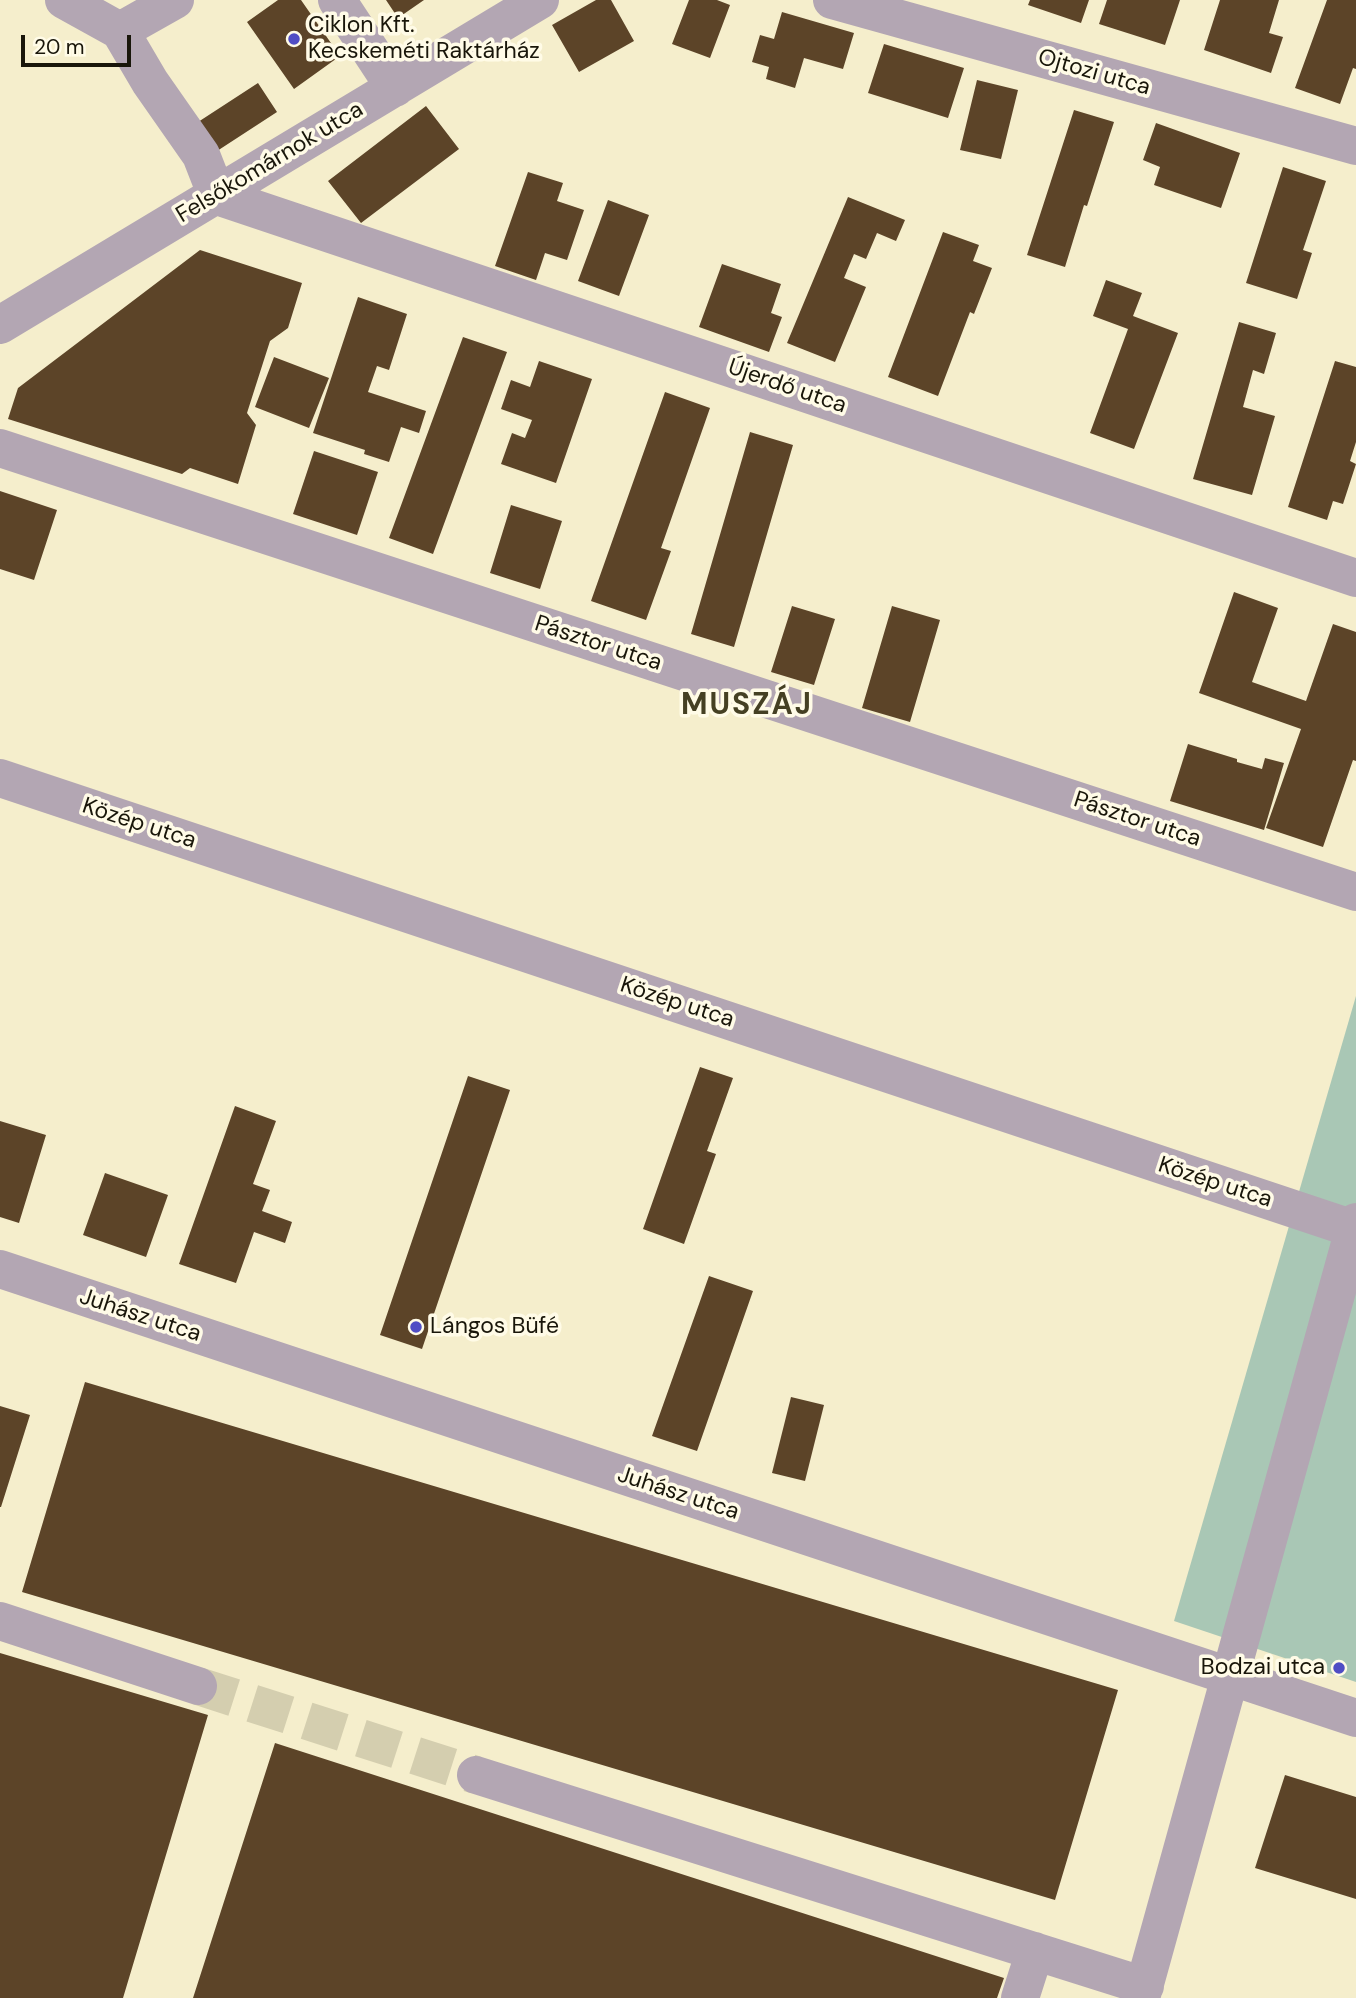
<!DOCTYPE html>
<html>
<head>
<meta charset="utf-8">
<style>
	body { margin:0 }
	#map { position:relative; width:1356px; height:1998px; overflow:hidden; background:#f5eecc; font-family:"DM Sans",sans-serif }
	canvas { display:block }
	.scale { position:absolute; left:21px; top:35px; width:110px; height:32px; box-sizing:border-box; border:4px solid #19160a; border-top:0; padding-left:9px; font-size:21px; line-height:24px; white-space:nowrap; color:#19160a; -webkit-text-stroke:5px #fffbe7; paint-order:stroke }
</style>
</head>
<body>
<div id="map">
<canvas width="1356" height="1998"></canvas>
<div class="scale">20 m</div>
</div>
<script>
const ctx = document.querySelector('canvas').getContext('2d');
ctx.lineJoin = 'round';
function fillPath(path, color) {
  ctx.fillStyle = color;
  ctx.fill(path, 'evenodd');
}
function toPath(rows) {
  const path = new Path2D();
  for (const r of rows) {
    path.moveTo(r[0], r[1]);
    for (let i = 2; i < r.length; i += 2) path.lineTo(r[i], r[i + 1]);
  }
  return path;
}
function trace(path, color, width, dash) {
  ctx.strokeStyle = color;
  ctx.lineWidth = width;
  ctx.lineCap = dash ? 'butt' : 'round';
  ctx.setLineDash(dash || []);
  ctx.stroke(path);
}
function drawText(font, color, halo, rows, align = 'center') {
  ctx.font = font + ' "DM Sans",sans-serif';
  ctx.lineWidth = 7;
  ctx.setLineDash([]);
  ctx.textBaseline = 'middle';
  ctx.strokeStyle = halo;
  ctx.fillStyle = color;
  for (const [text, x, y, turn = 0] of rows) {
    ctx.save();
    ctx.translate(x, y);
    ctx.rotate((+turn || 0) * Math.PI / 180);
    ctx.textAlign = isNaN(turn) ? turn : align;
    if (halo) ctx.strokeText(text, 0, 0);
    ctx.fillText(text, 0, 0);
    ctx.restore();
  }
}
const green = toPath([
	[1356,996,1356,1682,1174,1621]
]);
const building = toPath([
	[278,0,301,0,340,56,294,89,247,22],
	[386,0,424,0,398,18],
	[596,0,611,0,634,41,579,72,552,25],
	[689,0,717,0,730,5,710,58,672,44],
	[1030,0,1089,0,1081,23,1028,5],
	[1107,0,1180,0,1165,45,1099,24],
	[1220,0,1279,0,1269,33,1283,37,1271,73,1204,50],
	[1327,0,1356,0,1356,69,1353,68,1340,104,1295,88],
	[782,12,854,33,843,69,804,58,795,88,766,79,769,67,752,62,760,35,774,39],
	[884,44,964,68,948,118,868,93],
	[977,80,1018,90,1001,159,960,150],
	[258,83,277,112,214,153,195,124],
	[426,106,459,149,361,223,328,181],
	[1074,110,1114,122,1087,206,1084,205,1065,267,1027,255],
	[1156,123,1240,153,1221,208,1154,185,1160,167,1143,160],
	[1283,167,1326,181,1303,250,1312,253,1297,299,1246,283],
	[528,172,563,183,557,201,584,210,567,260,545,253,536,280,495,266],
	[848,197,905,220,896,241,877,233,866,259,854,254,844,278,866,287,835,362,787,343],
	[608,200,649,215,619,296,578,281],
	[943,232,979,245,973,261,992,268,974,314,970,312,938,396,888,377],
	[200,250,302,283,288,328,270,341,247,413,256,425,238,484,190,468,182,474,8,419,18,388],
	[722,264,781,284,771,313,782,317,769,352,699,327],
	[1106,280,1142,293,1133,316,1178,333,1134,449,1090,433,1128,329,1093,316],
	[358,297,407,314,389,370,377,366,368,392,426,411,419,433,401,427,389,462,364,454,365,450,313,433],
	[1239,322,1276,333,1264,374,1253,370,1243,407,1275,416,1252,495,1193,479],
	[463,337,507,352,433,554,389,538],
	[274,357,329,378,309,428,255,407],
	[539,361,592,379,556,483,501,464,512,433,525,438,532,420,501,409,511,380,530,387],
	[1335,361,1356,367,1356,442,1350,461,1356,464,1343,504,1333,501,1327,520,1288,507],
	[665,392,710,408,661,548,671,551,646,620,591,601],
	[750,432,793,445,734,647,691,634],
	[314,451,378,472,357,535,293,514],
	[0,491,57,510,34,580,0,569],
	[511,505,562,521,540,589,490,573],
	[1234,592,1278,608,1252,682,1306,701,1333,624,1356,632,1356,761,1353,760,1323,847,1266,828,1301,729,1199,693],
	[792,606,835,619,814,685,771,672],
	[892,606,940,620,910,722,862,708],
	[1188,744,1237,759,1237,762,1262,769,1265,758,1284,763,1264,830,1170,801],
	[700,1067,733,1078,707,1151,716,1154,684,1244,643,1229],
	[468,1076,510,1090,422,1349,380,1335],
	[235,1106,276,1121,253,1184,270,1190,262,1211,292,1222,285,1243,254,1232,236,1283,179,1264],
	[0,1121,46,1135,19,1223,0,1217],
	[105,1173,168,1195,146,1257,83,1235],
	[709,1276,753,1291,697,1451,652,1436],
	[85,1382,1118,1690,1055,1900,22,1592],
	[791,1397,824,1405,805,1481,772,1473],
	[0,1406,30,1415,1,1507,0,1507],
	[0,1653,208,1715,123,1998,0,1998],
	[275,1743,1004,1978,997,1998,193,1998],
	[1285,1775,1356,1797,1356,1899,1255,1868]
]);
const minorTunnel = toPath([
	[198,1686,476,1775]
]);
const minor = toPath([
	[64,0,120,31,150,82,201,155,217,196],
	[337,0,395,88],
	[832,0,1356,146],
	[120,31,175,0],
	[217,196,1356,578],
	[0,325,540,0],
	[0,448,1356,892],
	[0,778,1354,1229],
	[0,1269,1356,1718],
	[0,1621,198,1686],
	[476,1775,1145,1986],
	[1020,1998,1035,1951],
	[1141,1998,1356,1222]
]);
const markers = [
	[294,39,7,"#504dc4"],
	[416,1327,7,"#504dc4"],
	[1339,1668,7,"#504dc4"]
];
const poiNames = [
	["Ciklon Kft.",308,26],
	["Kecskeméti Raktárház",308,52],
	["Lángos Büfé",430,1327],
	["Bodzai utca",1325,1668,"right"]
];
const streetNames = [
	["Ojtozi utca",1094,73,16],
	["Felsőkomárnok utca",270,163,-31],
	["Újerdő utca",787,387,19],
	["Pásztor utca",598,644,18],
	["Pásztor utca",1137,820,18],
	["Közép utca",139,824,18],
	["Közép utca",677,1003,18],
	["Közép utca",1215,1183,18],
	["Juhász utca",140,1316,18],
	["Juhász utca",678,1494,18]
];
const districtNames = [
	["MUSZÁJ",747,706]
];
fillPath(green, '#a9c7b5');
fillPath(building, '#5c4428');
trace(minorTunnel, '#d4ceaf', 38, [38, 19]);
trace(minor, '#b3a6b3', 38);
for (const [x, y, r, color] of markers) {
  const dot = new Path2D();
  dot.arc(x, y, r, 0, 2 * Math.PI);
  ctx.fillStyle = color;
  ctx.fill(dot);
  trace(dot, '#fffbe7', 2.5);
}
drawText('23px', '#19160a', '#fffbe7', poiNames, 'left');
drawText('23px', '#19160a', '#fffbe7', streetNames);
ctx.letterSpacing = '2px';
drawText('bold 30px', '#454023', '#fffbe7', districtNames);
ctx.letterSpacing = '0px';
</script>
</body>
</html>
